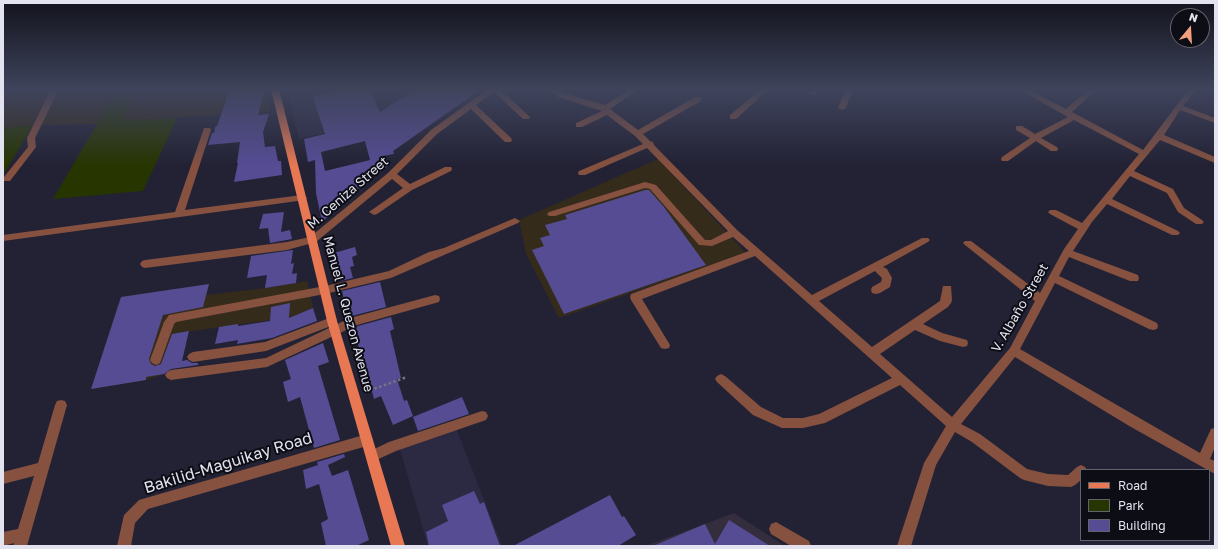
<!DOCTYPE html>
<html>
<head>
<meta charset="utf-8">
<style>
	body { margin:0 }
	#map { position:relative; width:1218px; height:549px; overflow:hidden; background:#232235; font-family:"Golos Text",sans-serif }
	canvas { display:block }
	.frame { position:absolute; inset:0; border:4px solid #e3e3f0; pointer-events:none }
	.legend { position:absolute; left:1080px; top:469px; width:130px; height:72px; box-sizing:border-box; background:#0d0d15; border:1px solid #63636d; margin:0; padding:5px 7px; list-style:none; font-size:12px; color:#e3e3f0 }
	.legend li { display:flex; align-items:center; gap:8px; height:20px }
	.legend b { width:20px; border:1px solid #63636d }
	.north { position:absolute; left:1170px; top:8px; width:40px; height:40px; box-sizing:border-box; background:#0d0d15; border:1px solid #63636d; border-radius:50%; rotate:18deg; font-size:11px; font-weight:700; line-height:16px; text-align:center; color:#e3e3f0 }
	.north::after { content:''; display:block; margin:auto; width:14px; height:18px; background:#f2a07e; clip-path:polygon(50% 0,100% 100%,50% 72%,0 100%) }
</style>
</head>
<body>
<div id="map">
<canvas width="1218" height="549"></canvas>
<div class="frame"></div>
<ul class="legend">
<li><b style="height:5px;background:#e77853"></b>Road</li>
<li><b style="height:11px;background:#273500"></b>Park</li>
<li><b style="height:11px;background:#554c94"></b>Building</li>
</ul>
<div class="north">N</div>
</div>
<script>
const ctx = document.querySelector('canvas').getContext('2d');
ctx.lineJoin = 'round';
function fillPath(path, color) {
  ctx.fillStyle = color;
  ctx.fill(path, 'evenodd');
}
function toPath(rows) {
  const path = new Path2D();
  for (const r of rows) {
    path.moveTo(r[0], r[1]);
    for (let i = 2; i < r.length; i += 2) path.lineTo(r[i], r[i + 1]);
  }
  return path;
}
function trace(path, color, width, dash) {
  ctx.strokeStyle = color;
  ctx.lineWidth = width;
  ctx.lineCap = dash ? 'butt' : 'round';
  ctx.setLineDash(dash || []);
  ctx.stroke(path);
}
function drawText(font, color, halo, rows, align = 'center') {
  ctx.font = font + ' "Golos Text",sans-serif';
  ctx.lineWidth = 4;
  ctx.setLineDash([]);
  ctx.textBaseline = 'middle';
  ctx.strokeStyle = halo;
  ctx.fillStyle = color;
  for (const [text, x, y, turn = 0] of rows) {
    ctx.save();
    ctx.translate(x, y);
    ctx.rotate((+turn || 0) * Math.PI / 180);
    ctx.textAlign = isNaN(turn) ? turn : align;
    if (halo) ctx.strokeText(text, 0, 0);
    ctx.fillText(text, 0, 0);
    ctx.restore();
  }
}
const built = toPath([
	[287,89,483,89,395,150,382,120,299,139],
	[456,428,502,546,428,546,400,449]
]);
const industrial = toPath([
	[3,89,265,89,271,111,123,121,114,95,97,124,33,125,3,128],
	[658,159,746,253,559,318,526,254,519,220],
	[307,281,313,308,292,317,172,334,161,375,146,380,91,389,121,297,209,284,207,295,265,288]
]);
const education = toPath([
	[734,513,785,546,645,546]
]);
const green = toPath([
	[114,95,135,95,123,121,177,118,143,191,53,199],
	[33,125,3,175,3,128]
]);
const building = toPath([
	[230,89,265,89,258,115,269,114,263,132,265,147,275,146,278,161,281,161,282,175,234,182,238,163,237,163,240,142,208,145,212,133,214,133,215,127,217,126],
	[344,89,369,89,380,112,416,89,481,89,393,151,394,154,383,156,391,164,367,181,322,222,316,193,315,160,308,162,304,139,325,134,313,97],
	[365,141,370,160,325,171,321,152],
	[645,190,649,190,664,207,706,265,564,314,532,250,544,246,540,238,550,235,545,225,567,219,565,215],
	[284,212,281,232,290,230,292,239,270,243,268,228,259,229,263,214],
	[355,247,357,255,352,257,354,266,350,267,353,278,340,281,334,253],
	[293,250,291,264,294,263,292,274,297,273,296,283,265,288,267,275,247,278,251,256],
	[380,282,386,307,348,317,342,291],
	[209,284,203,307,163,315,149,359,151,364,155,366,161,364,172,334,189,331,182,361,187,360,192,363,198,363,198,365,171,369,164,374,146,377,146,380,91,389,121,297],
	[290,303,289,318,313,308,317,321,272,338,237,344,238,340,215,344,219,327,238,324,238,326,270,321,271,307],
	[391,317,394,329,390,331,401,378,397,379,404,401,407,400,413,416,393,425,381,396,374,399,367,372,365,373,362,364,355,329,358,326],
	[323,343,329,362,318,366,340,440,314,448,300,397,288,402,283,382,291,379,285,360],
	[462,397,469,414,418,431,413,417],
	[344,454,345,457,328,465,332,476,348,470,369,540,356,546,326,546,321,523,328,519,319,484,306,489,303,470,318,465,317,462],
	[474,491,480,504,484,502,500,546,429,546,426,532,448,521,442,505],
	[610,495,622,517,624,516,636,535,618,546,513,546],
	[729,520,770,546,653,546,705,524,715,544]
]);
const path = toPath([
	[365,392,407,377]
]);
const minor = toPath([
	[51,89,59,89,35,138,36,147,10,181,4,181,4,177,28,147,27,138,51,89],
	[488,89,500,89,530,117,529,119,523,119,494,92,476,105,511,138,512,140,511,142,505,142,471,109,437,134,397,174,410,184,445,167,451,167,452,169,451,171,412,190,377,214,374,215,369,212,403,188,392,179,316,242,287,250,145,268,142,267,140,264,142,261,145,260,287,242,310,237,388,173,431,130,488,89],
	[546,89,556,89,564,93,605,105,630,89,639,89,610,109,638,130,695,97,701,97,701,101,643,134,650,141,653,142,654,145,737,230,812,295,922,238,928,238,930,240,928,242,883,267,887,269,892,278,890,287,880,293,876,294,872,293,871,290,872,287,881,282,882,278,875,271,819,301,872,347,940,301,943,286,951,286,952,300,951,303,948,307,923,324,942,333,967,340,968,343,967,346,963,347,940,341,915,330,880,354,952,417,1010,348,1035,301,965,245,963,243,965,241,971,241,1040,293,1064,249,1078,229,1050,214,1048,212,1050,210,1056,210,1082,223,1139,154,1074,120,1041,138,1057,147,1058,149,1057,151,1051,151,1036,141,1008,161,1002,161,1001,159,1002,157,1030,138,1016,130,1016,126,1022,126,1035,134,1068,117,1018,89,1028,89,1066,109,1089,89,1097,89,1072,112,1143,150,1189,89,1197,89,1183,106,1215,118,1215,123,1180,110,1164,135,1215,157,1215,163,1160,140,1134,171,1173,189,1184,208,1202,220,1204,222,1202,224,1196,224,1178,212,1167,193,1130,176,1112,199,1178,231,1180,233,1178,235,1172,235,1107,204,1092,222,1073,251,1138,275,1139,278,1138,281,1130,281,1069,257,1059,276,1157,323,1158,326,1157,329,1153,330,1149,329,1055,283,1020,349,1200,453,1211,429,1215,428,1215,447,1210,459,1215,461,1215,474,1131,427,1015,357,961,424,980,434,1027,469,1048,474,1068,475,1077,467,1081,465,1085,467,1087,470,1081,470,1081,480,1075,485,1071,487,1048,486,1024,480,1020,478,972,442,955,432,936,465,911,546,897,546,924,463,946,426,900,385,825,423,803,428,782,428,753,415,717,382,715,379,717,376,721,374,725,376,761,407,783,418,803,418,819,414,892,378,755,256,642,299,670,345,669,348,665,349,661,348,631,300,630,297,631,294,749,251,733,237,712,246,699,245,650,189,645,188,555,216,549,216,547,214,549,212,645,182,656,185,705,240,711,240,728,231,647,148,585,175,579,175,578,173,579,171,643,144,635,136,607,115,582,127,576,127,576,123,602,111,558,97,546,89],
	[761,89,769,89,736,119,730,119,730,115,761,89],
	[811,89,819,89,815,95,812,95,808,93,811,89],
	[845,89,853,89,846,108,842,110,838,108,845,89],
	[204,128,210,128,211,130,185,210,302,195,305,196,307,198,305,200,3,241,3,235,175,212,204,128],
	[515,218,520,221,518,223,391,278,325,294,176,322,174,324,160,363,156,365,152,363,150,360,164,322,169,315,325,286,389,271,429,252,444,248,515,218],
	[435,295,439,296,440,299,439,302,357,325,267,367,171,380,167,378,165,375,167,372,171,370,266,358,350,318,435,295],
	[332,317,336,318,337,321,336,324,266,351,193,362,189,360,187,357,189,354,193,352,265,342,332,317],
	[61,400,65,401,67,405,27,546,13,546,14,543,3,546,3,532,18,529,34,476,3,484,3,472,38,463,55,405,57,401,61,400],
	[482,411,486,412,488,416,486,420,396,451,372,462,368,460,366,456,368,452,389,442,482,411],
	[367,434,371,436,373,440,371,444,367,446,148,509,135,523,131,546,117,546,124,515,139,500,367,434],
	[776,522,809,541,811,546,791,546,771,534,769,529,771,524,776,522]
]);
const major = toPath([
	[271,89,279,89,337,321,405,546,391,546,327,321,271,89]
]);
const streetNames = [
	["M. Ceniza Street",348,193,-41],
	["V. Albaño Street",1020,308,-60],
	["Manuel L. Quezon Avenue",348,314,75]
];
const nearStreetnames = [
	["Bakilid-Maguikay Road",228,463,-17]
];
fillPath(built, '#2c2a43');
fillPath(industrial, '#342b1b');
fillPath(education, '#332d3d');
fillPath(green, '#273500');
fillPath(building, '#554c94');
trace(path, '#757585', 2.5, [2.5, 2.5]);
fillPath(minor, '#86513f');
fillPath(major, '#e77853');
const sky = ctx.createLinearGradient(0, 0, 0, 166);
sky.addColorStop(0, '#13131d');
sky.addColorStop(0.54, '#3f445c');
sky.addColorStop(1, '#3f445c00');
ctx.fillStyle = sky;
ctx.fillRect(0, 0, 1218, 166);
drawText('13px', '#e3e3f0', '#0d0d15', streetNames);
drawText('16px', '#e3e3f0', '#0d0d15', nearStreetnames);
</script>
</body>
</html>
